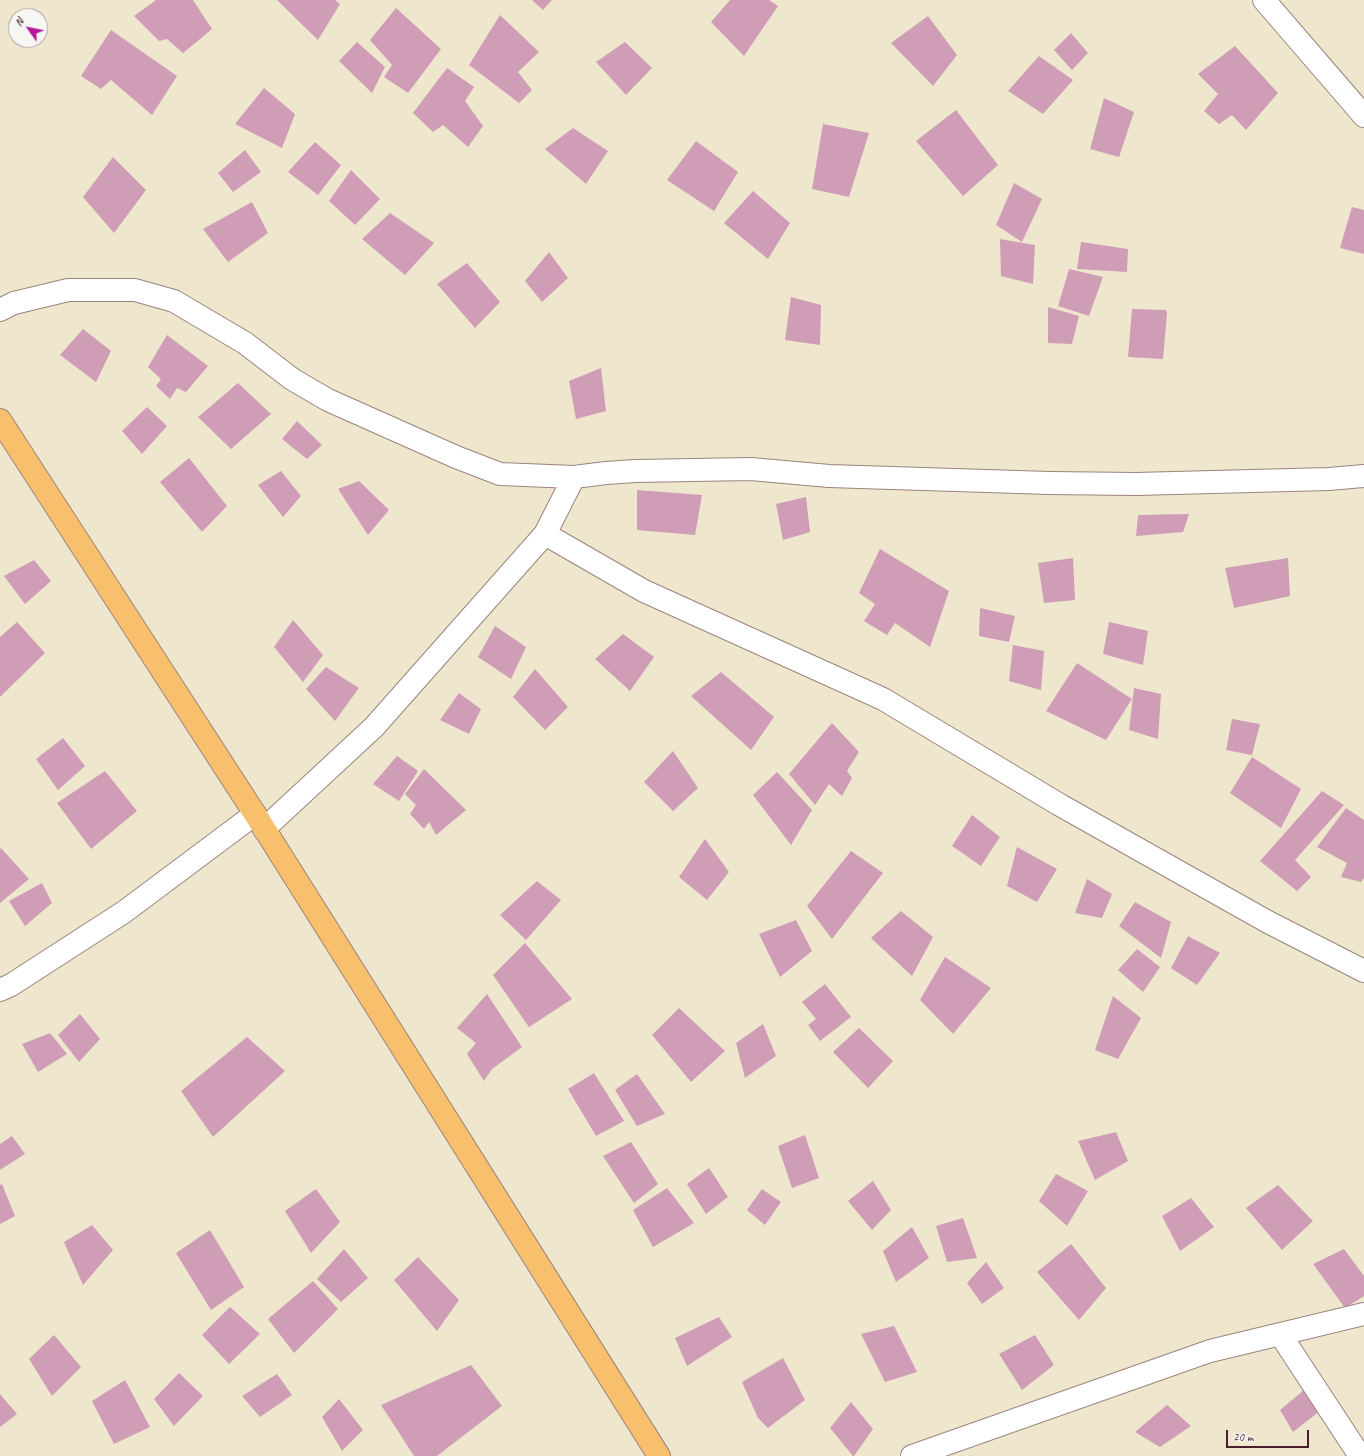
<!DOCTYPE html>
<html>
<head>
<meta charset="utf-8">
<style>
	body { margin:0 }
	#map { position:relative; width:1364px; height:1456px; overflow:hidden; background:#eee7ce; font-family:Caveat,sans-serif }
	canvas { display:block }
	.north { position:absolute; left:8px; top:8px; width:40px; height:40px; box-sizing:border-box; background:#f6f6f2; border:1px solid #b1a0a2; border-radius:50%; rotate:303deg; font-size:11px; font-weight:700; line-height:16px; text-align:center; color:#4a1f2b }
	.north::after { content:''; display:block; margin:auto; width:14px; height:18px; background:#b5179e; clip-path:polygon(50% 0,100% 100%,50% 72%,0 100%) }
	.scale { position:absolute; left:1226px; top:1430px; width:83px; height:18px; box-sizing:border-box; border:2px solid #4a1f2b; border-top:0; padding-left:5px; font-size:12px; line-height:14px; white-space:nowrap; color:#4a1f2b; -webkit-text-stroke:3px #f6f6f2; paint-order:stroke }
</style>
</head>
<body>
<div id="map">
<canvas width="1364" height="1456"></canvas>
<div class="north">N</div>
<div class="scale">20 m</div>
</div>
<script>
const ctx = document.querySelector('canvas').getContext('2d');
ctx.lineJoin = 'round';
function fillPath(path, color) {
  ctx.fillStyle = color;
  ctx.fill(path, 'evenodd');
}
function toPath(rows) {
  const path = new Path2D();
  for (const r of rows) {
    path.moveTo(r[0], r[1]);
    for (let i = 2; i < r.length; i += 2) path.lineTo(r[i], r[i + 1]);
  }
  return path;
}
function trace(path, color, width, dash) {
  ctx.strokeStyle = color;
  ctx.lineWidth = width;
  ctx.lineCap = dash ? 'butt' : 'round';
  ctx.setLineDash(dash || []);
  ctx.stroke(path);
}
const building = toPath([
	[156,0,193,0,212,29,183,53,167,39,159,41,134,16],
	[277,0,335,0,340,4,318,40],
	[532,0,552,0,543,10],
	[730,0,769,0,778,6,744,56,711,22],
	[396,8,441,49,408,93,384,77,392,65,370,40],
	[500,15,539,52,518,72,532,90,519,103,469,65],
	[928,16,957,55,933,86,891,43],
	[111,30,177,76,152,115,111,80,101,89,81,76],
	[1071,33,1088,53,1072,70,1054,50],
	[357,42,385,67,372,93,339,61],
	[625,42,652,68,626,95,596,62],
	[1235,46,1278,93,1246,130,1232,115,1219,124,1204,111,1218,94,1198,74],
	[1039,56,1073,80,1043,114,1008,91],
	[447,68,474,87,465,101,483,126,468,147,443,125,433,132,413,113],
	[264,88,295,114,282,148,235,124],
	[1104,98,1134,112,1119,157,1090,149],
	[956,110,998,165,963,196,916,141],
	[823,124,869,133,849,197,812,189],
	[573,128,608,151,586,184,545,149],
	[696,141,738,172,714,211,667,180],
	[315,142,341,165,318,195,288,172],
	[245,150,261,172,233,192,218,173],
	[113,157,146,190,114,233,83,197],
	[351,170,380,199,355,225,329,201],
	[1014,183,1042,199,1022,242,996,225],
	[753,191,790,223,768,259,724,223],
	[252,202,268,233,228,262,203,229],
	[1352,207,1364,210,1364,254,1340,248],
	[390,213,434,243,405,275,362,239],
	[1000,239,1035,245,1033,284,1001,276],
	[1081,242,1128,249,1127,272,1077,269],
	[549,252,568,278,542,302,525,281],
	[467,263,500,302,475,328,437,284],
	[1069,269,1103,277,1089,316,1058,306],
	[791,297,821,305,820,345,785,340],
	[1048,307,1079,316,1072,344,1048,343],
	[1132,309,1166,310,1167,313,1163,359,1128,357],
	[83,329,111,351,96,382,60,355],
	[167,335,208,366,186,392,177,388,170,399,156,386,161,379,148,367],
	[601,368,606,411,576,419,569,381],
	[238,383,271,414,231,449,198,417],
	[147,407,167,426,142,454,122,431],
	[297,421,322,445,307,459,282,439],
	[189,458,227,506,202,532,160,482],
	[281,471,301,496,283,517,258,485],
	[359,481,389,510,368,535,338,489],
	[637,490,702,495,695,535,637,530],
	[806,497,810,532,783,540,776,504],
	[1189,514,1183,532,1136,536,1138,515],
	[880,549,949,591,930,647,895,623,887,635,864,621,875,604,859,593],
	[1073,558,1075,600,1044,603,1038,563],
	[1288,558,1290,596,1234,608,1225,568],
	[34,560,51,581,25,604,4,576],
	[980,608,1015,616,1009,642,979,636],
	[293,620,323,655,303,682,274,647],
	[17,622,45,653,0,697,0,637],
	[1109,622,1148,631,1143,665,1103,654],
	[495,626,526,647,511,679,478,657],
	[623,634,654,657,630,691,595,659],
	[1013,645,1044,651,1041,690,1009,681],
	[1077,663,1132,699,1106,740,1046,711],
	[326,667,359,688,335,721,306,689],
	[535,669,568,707,545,730,513,697],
	[721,672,774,717,751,750,691,696],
	[1134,688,1161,694,1158,739,1129,730],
	[459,693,481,709,469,734,440,720],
	[1232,719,1260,724,1252,755,1226,750],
	[832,723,859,752,847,771,852,778,842,796,829,784,815,805,789,774],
	[63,738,85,766,58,790,36,759],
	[673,751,698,788,673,811,644,782],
	[397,756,418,771,399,801,373,784],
	[1252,757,1301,789,1281,828,1230,793],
	[424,769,466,810,436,835,429,822,424,829,410,814,416,805,405,794],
	[105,771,137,811,91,849,57,803],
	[777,772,812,810,791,845,753,795],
	[1322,791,1344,805,1295,860,1311,877,1297,891,1260,861],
	[1346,808,1364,820,1364,878,1361,882,1341,877,1347,863,1317,847],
	[972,815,1000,837,981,866,952,846],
	[705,839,729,872,707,900,679,877],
	[1017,847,1057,869,1037,902,1007,886],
	[1,848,29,879,0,903,0,849],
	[851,851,883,873,832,939,807,906],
	[1087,879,1112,894,1102,918,1075,913],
	[537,881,561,900,526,940,500,915],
	[42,883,52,903,25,926,9,901],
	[1135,902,1171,922,1161,958,1119,926],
	[901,911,933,937,912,976,871,938],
	[796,920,812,951,780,977,759,934],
	[1188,936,1220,953,1197,985,1171,968],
	[525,943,572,999,529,1027,493,975],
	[1137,949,1160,967,1143,992,1118,970],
	[945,957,991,988,953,1034,920,1000],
	[825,984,851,1017,820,1041,808,1025,816,1019,802,1002],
	[487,994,522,1047,492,1069,484,1081,467,1054,476,1043,457,1028],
	[1113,996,1141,1018,1118,1059,1095,1050],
	[679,1008,725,1051,691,1082,652,1035],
	[80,1014,100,1039,79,1062,58,1035],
	[763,1024,776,1056,745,1078,736,1043],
	[859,1028,893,1061,868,1088,833,1052],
	[50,1033,67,1054,38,1072,22,1044],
	[247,1037,285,1071,213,1137,181,1091],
	[594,1073,624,1121,596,1136,568,1089],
	[637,1074,665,1114,637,1126,615,1090],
	[1116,1132,1128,1161,1095,1180,1078,1141],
	[805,1135,819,1178,792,1188,778,1146],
	[12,1136,25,1154,0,1170,0,1144],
	[631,1142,658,1184,634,1203,603,1156],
	[709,1168,728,1197,706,1214,687,1184],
	[1056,1174,1088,1191,1067,1226,1039,1201],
	[873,1181,891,1210,872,1230,848,1201],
	[2,1184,15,1216,0,1224,0,1185],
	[1278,1185,1313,1221,1282,1250,1246,1208],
	[667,1188,694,1223,653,1247,633,1210],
	[316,1189,340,1222,311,1253,285,1211],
	[762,1189,781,1202,765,1225,747,1210],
	[1191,1198,1214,1227,1180,1251,1162,1216],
	[963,1218,977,1258,947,1262,936,1226],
	[92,1225,113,1250,83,1285,64,1242],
	[912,1227,929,1258,896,1282,883,1251],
	[210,1230,244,1287,211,1310,176,1253],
	[1071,1244,1106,1288,1079,1320,1037,1272],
	[344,1249,368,1278,341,1302,317,1279],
	[1344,1249,1364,1276,1364,1296,1345,1308,1313,1264],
	[418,1257,459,1300,437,1331,394,1280],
	[986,1262,1004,1288,982,1304,967,1283],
	[313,1281,338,1309,294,1353,268,1319],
	[230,1307,260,1334,229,1364,202,1335],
	[719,1317,732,1337,687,1366,675,1338],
	[894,1326,917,1372,885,1382,861,1334],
	[54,1335,81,1367,52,1396,29,1359],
	[1035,1335,1054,1365,1022,1390,999,1354],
	[783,1358,805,1400,768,1428,758,1418,742,1382],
	[471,1365,502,1406,437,1456,414,1456,381,1405],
	[179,1373,203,1396,174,1426,154,1399],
	[277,1374,292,1395,260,1417,242,1396],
	[125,1380,150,1427,114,1444,92,1401],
	[1310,1385,1325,1407,1293,1432,1280,1410],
	[0,1394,17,1414,0,1427],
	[339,1399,363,1430,342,1451,322,1417],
	[851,1402,873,1429,854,1456,853,1456,830,1428],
	[1167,1405,1191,1426,1160,1447,1135,1432]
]);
const minor = toPath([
	[1264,0,1364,116],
	[0,310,14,303,68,290,135,290,174,301,245,343,292,379,328,400,456,457,500,474,574,477,606,473,635,471,751,469,829,476,1049,483,1136,484,1329,479,1364,476],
	[545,534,574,477],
	[264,829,374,727,545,534,644,591,883,699,1060,805,1268,922,1364,971],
	[0,990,11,985,124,912,255,814],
	[1280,1334,1360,1456],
	[912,1456,1210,1351,1364,1314]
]);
const primary = toPath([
	[0,420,255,814,659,1456]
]);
fillPath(building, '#cf9db6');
trace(minor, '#9c837c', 24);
trace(primary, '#9c837c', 24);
trace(minor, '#fff', 22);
trace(primary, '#f8bf6c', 22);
</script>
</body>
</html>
